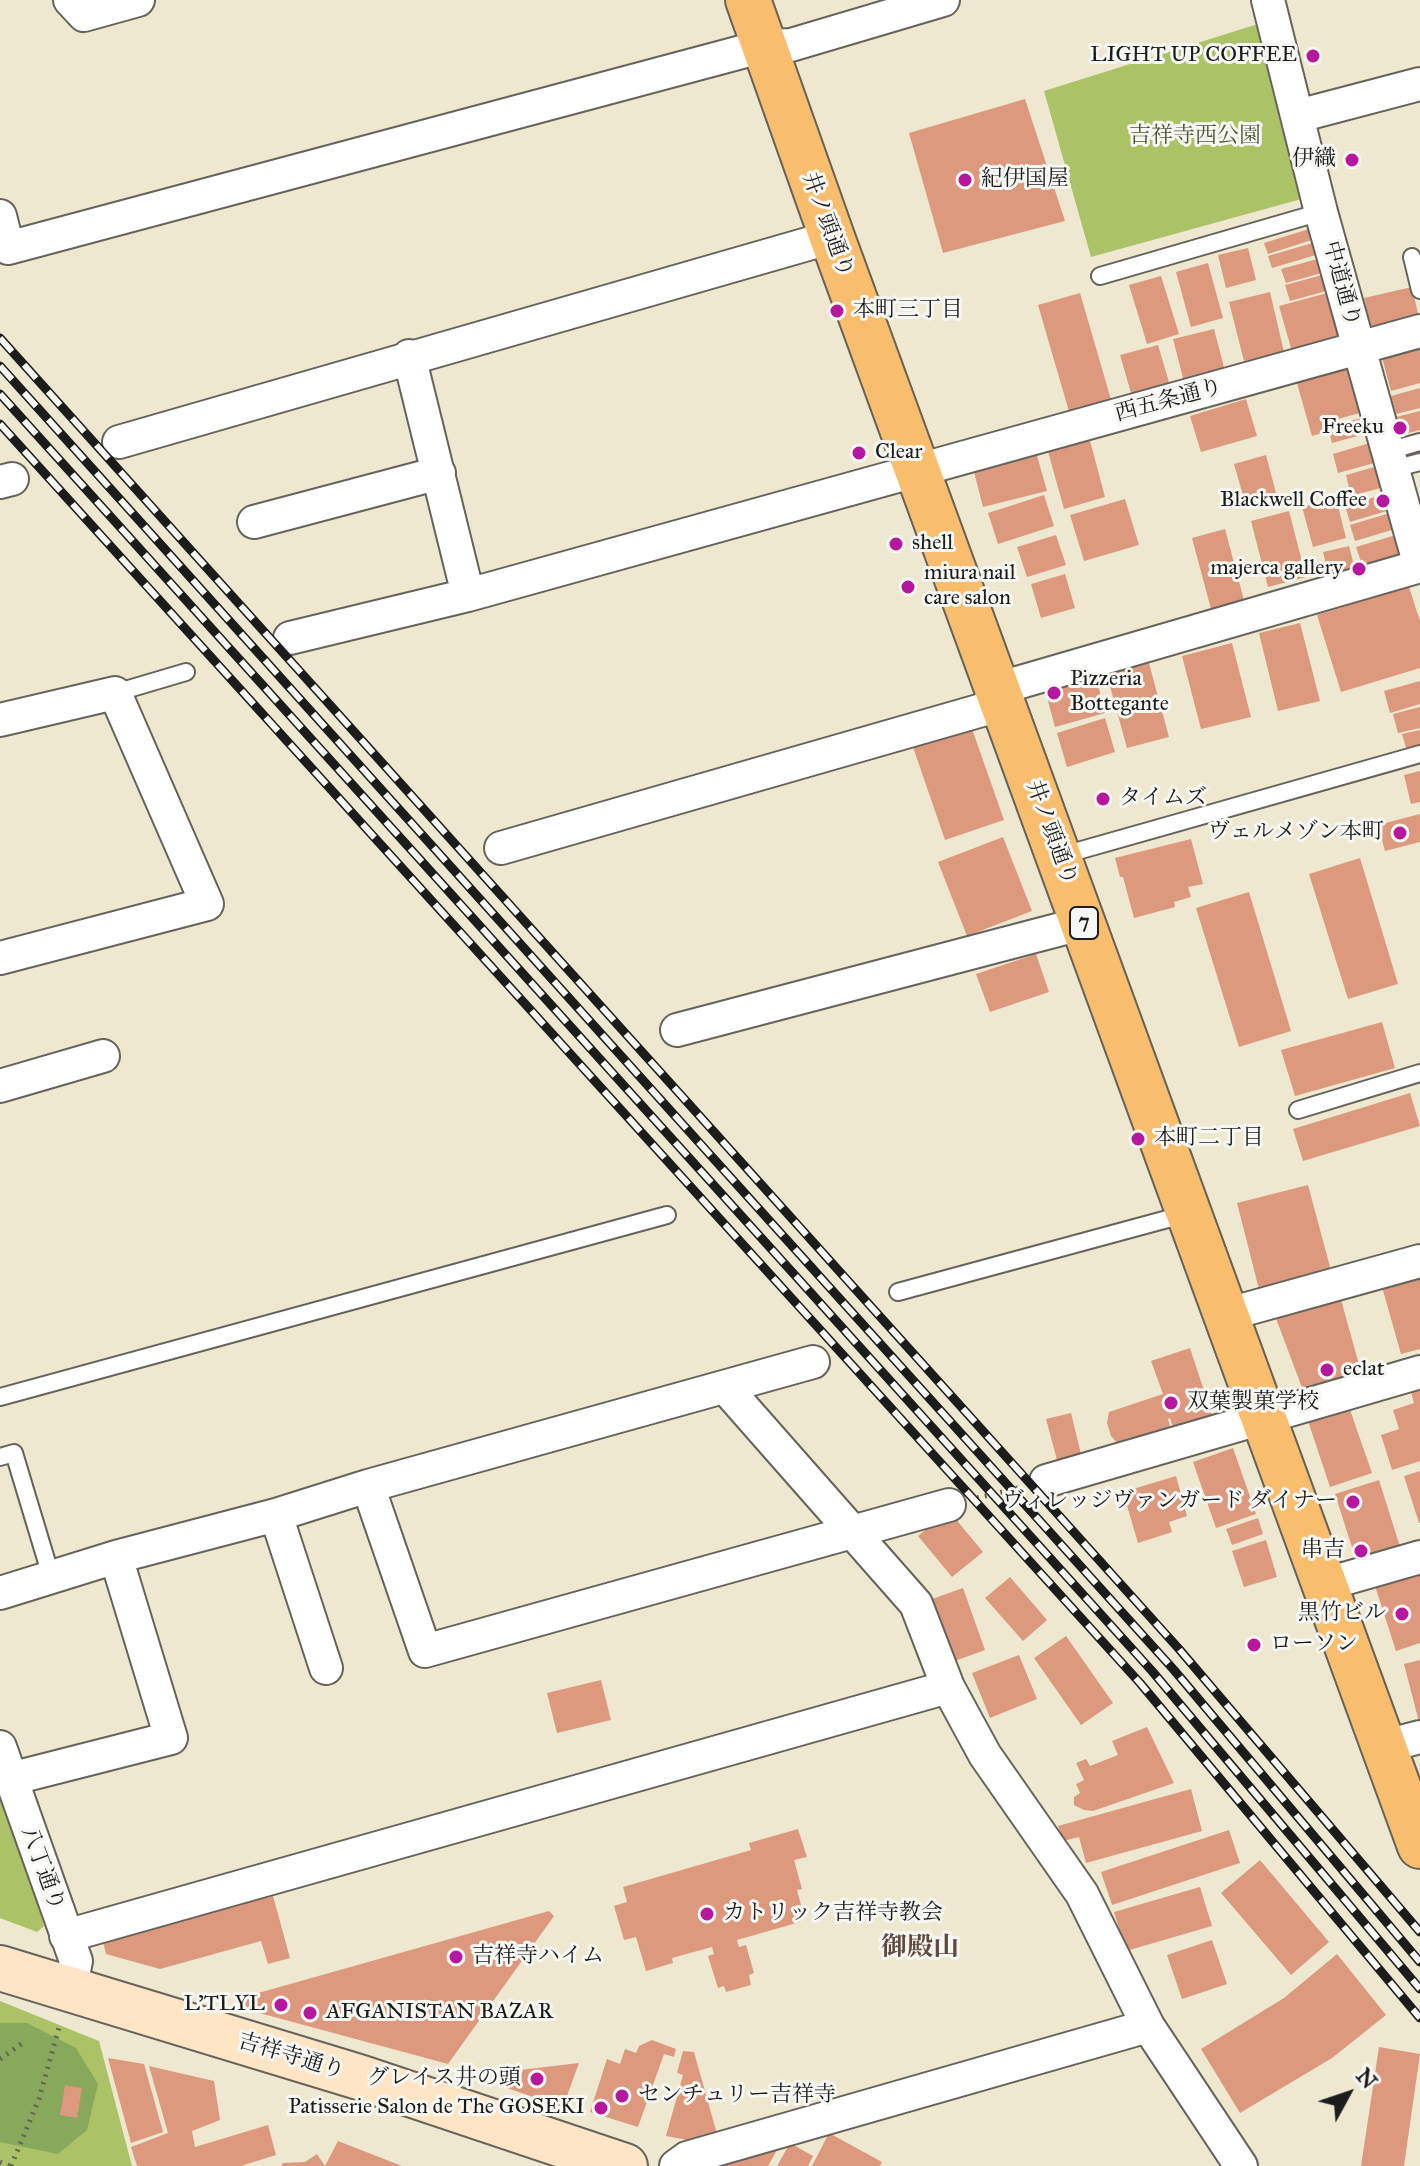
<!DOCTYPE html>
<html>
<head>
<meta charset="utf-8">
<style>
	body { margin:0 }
	#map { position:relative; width:1420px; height:2166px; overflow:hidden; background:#eee8d1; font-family:"IM FELL Great Primer",serif }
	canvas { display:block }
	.north { position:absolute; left:1308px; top:2054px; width:80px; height:80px; -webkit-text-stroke:6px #f6f6f2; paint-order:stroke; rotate:50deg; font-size:22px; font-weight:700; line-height:32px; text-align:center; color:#1c1c1c }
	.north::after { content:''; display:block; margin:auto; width:28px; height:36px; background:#1c1c1c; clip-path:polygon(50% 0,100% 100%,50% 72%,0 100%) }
</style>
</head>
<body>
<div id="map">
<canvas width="1420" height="2166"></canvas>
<div class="north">N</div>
</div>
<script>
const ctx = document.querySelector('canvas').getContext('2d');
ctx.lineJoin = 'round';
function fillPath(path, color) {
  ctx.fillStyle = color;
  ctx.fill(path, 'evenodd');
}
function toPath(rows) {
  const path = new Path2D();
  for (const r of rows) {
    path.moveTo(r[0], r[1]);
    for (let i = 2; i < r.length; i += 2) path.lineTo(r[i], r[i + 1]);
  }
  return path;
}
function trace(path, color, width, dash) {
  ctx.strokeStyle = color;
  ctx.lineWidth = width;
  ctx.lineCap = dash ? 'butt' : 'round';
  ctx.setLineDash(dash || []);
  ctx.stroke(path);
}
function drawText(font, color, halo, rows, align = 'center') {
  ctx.font = font + ' "IM FELL Great Primer","Noto Serif JP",serif';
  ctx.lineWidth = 6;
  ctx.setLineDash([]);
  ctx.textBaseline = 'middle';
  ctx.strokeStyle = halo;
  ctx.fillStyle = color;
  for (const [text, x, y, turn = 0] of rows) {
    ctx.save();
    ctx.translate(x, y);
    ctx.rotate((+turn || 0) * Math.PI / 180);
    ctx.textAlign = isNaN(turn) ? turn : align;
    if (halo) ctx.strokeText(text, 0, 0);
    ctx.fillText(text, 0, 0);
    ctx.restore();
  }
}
const green = toPath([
	[1258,24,1305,198,1091,257,1044,91],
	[0,1780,44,1926,37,1932,0,1918],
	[0,2001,99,2041,132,2166,0,2166]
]);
const forest = toPath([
	[0,2023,27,2023,76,2048,98,2084,87,2130,58,2154,0,2142]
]);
const building = toPath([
	[1025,99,1065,221,943,253,909,133],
	[1312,228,1315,239,1268,254,1264,243],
	[1316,242,1319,254,1272,268,1268,256],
	[1248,248,1256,280,1226,288,1218,255],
	[1321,258,1325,272,1286,283,1281,269],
	[1208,263,1223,318,1191,327,1176,272],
	[1326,274,1330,290,1290,301,1285,285],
	[1161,276,1179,334,1147,344,1129,285],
	[1412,287,1419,318,1374,328,1370,324,1364,298],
	[1270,292,1284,352,1244,361,1229,302],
	[1331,292,1344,342,1293,355,1279,306],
	[1080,293,1112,403,1070,415,1038,305],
	[1214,329,1226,375,1185,386,1173,339],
	[1420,344,1420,383,1391,391,1381,354],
	[1158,345,1171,389,1133,400,1120,355],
	[1350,365,1363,412,1324,423,1326,432,1312,436,1296,380],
	[1420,388,1420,408,1396,414,1391,396],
	[1246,399,1257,436,1201,452,1190,416],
	[1420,411,1420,430,1401,435,1396,417],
	[1365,417,1369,433,1332,443,1328,427],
	[1089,437,1105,497,1064,509,1047,448],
	[1373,442,1378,462,1338,473,1333,454],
	[1036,452,1047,491,983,507,973,468],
	[1266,455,1277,497,1246,506,1234,464],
	[1378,466,1384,487,1351,496,1346,475],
	[1385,494,1390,510,1350,522,1345,506],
	[1044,495,1054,526,998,544,988,513],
	[1336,498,1346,538,1313,547,1302,507],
	[1125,499,1139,545,1084,561,1070,515],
	[1289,511,1306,577,1268,587,1251,521],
	[1390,513,1395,529,1355,541,1350,525],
	[1225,529,1245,604,1212,613,1192,538],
	[1056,535,1066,565,1027,577,1017,547],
	[1396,535,1402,557,1365,574,1356,547],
	[1349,546,1357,577,1331,584,1323,552],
	[1065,574,1075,608,1041,618,1031,584],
	[1409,587,1420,621,1420,668,1341,692,1317,615],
	[1300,623,1320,701,1278,711,1259,633],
	[1232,643,1251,717,1201,729,1182,656],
	[1147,656,1169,737,1127,748,1105,668],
	[1095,673,1105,713,1055,727,1044,686],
	[1420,681,1420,704,1390,713,1384,691],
	[1420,707,1420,728,1398,733,1393,714],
	[1105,718,1115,752,1067,767,1057,733],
	[971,726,1004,820,945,840,913,747],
	[1420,730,1420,748,1407,751,1402,734],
	[1420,771,1420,802,1411,804,1404,775],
	[1420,814,1420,842,1385,851,1378,825],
	[1003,837,1032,911,967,936,938,862],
	[1191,839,1203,884,1188,887,1191,897,1174,902,1175,907,1134,918,1123,877,1120,877,1115,858],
	[1360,858,1398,984,1348,999,1309,874],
	[1249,892,1291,1031,1239,1047,1196,908],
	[1036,954,1049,992,990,1012,976,974],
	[1382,1022,1395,1068,1295,1096,1281,1050],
	[1410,1093,1420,1126,1303,1161,1293,1129],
	[1308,1185,1333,1278,1261,1297,1237,1203],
	[1420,1276,1420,1349,1401,1354,1382,1287],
	[1340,1296,1363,1379,1304,1393,1274,1313],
	[1190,1348,1213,1418,1174,1431,1170,1418,1168,1419,1171,1430,1118,1444,1111,1436,1107,1423,1109,1412,1163,1394,1151,1361],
	[1420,1385,1420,1461,1392,1470,1381,1435,1399,1429,1393,1410,1414,1403,1410,1388],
	[1349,1407,1372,1473,1330,1487,1308,1421],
	[1071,1413,1081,1454,1057,1460,1046,1419],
	[1233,1448,1256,1514,1216,1528,1193,1462],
	[1420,1471,1420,1523,1419,1523,1404,1476],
	[1176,1476,1187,1516,1169,1522,1172,1532,1138,1543,1123,1492],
	[1379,1480,1401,1550,1357,1563,1335,1494],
	[949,1511,983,1552,952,1577,918,1536],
	[1258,1518,1263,1534,1232,1545,1226,1529],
	[1266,1540,1277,1577,1244,1587,1232,1551],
	[1420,1571,1420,1643,1396,1651,1375,1586],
	[1010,1577,1047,1620,1023,1641,985,1598],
	[963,1588,985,1650,955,1661,932,1599],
	[1066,1636,1113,1703,1081,1725,1034,1658],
	[1019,1655,1037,1699,990,1718,972,1673],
	[1420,1660,1420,1722,1419,1722,1404,1664],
	[601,1680,611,1720,557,1733,547,1693],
	[1147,1727,1174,1783,1093,1811,1084,1810,1074,1805,1074,1797,1080,1793,1076,1784,1084,1780,1076,1763,1086,1759,1090,1766,1118,1755,1112,1741],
	[1191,1789,1202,1831,1086,1863,1079,1837,1063,1841,1058,1826],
	[798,1829,807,1857,794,1860,802,1889,797,1890,801,1905,795,1907,800,1922,737,1940,739,1947,746,1945,754,1973,749,1975,751,1985,726,1992,724,1986,718,1988,708,1956,714,1954,712,1947,672,1958,673,1963,646,1971,636,1937,624,1940,614,1906,627,1902,623,1887,751,1850,749,1843],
	[1229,1830,1240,1863,1112,1905,1101,1872],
	[1260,1860,1329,1942,1291,1975,1221,1893],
	[1200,1887,1212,1926,1126,1951,1114,1912],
	[266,1893,267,1898,273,1896,290,1958,268,1964,261,1941,160,1969,106,1954,102,1938],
	[549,1911,554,1916,448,2064,241,2008,244,1997],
	[1212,1940,1227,1984,1182,1999,1167,1955],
	[1337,1954,1386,2015,1332,2058,1240,2113,1201,2049,1284,1998],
	[652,2040,676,2049,674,2057,664,2054,638,2127,590,2112,607,2059,620,2064,625,2049,636,2053,639,2046],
	[1379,2047,1420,2054,1404,2166,1361,2166],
	[683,2051,694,2052,717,2134,693,2141,666,2136,683,2075,677,2073],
	[108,2058,144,2064,163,2132,131,2143],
	[579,2063,563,2107,498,2085,503,2072],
	[149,2066,214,2081,220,2120,192,2131,195,2147,268,2125,276,2155,241,2166,137,2166,131,2147,168,2133],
	[65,2085,82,2088,77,2118,60,2115],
	[829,2133,882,2162,880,2166,812,2166],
	[338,2141,402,2166,281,2166,283,2163,305,2162,317,2154,325,2166],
	[764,2143,777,2150,768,2166,720,2166,712,2162],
	[790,2143,813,2156,808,2166,777,2166]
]);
const path = toPath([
	[1341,503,1370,495],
	[977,1498,1018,1488],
	[0,2059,24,2042],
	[0,2162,10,2166],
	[11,2166,39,2099,60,2024]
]);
const lane = toPath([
	[1412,257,1420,290],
	[1100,276,1321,212],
	[1388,451,1420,442],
	[1393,469,1420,462],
	[115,693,186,672],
	[1060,856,1420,754],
	[1298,1110,1420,1073],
	[898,1292,1186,1214],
	[0,1397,667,1215],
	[0,1457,14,1453,51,1576]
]);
const street = toPath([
	[70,0,84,15,138,0],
	[1268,0,1321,212,1420,566],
	[1298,116,1420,84],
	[0,216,8,248,764,46,791,45,943,0],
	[409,356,468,595],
	[119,442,832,237],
	[0,482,12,479],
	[254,522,439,473],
	[290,638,468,595,1420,331],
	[0,720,115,693,207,904,0,958],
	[501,848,982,710,1017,683,1420,566],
	[677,1030,1084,923],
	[0,1086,103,1056],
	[1225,1315,1420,1261],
	[725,1387,916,1604,948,1687,985,1755,1082,1894,1148,2026,1241,2166],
	[1046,1481,1420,1372],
	[368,1486,425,1651,949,1505],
	[276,1515,326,1668],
	[1323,1585,1420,1557],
	[0,1593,116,1557,276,1515,368,1486,813,1362],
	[0,1747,76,1961,70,1990],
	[1382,1747,1420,1737],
	[10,1779,171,1738,116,1557],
	[66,1936,948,1687],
	[676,2166,687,2158,1148,2026]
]);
const secondary = toPath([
	[0,1968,362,2078,625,2166]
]);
const primary = toPath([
	[748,0,832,237,1420,1846]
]);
const rail = toPath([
	[0,338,1179,1649,1420,1932],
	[0,366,1174,1670,1420,1962],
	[0,394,1152,1671,1420,1989],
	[0,424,1140,1683,1420,2018]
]);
const markers = [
	[1313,56,8,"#b5179e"],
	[1352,160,8,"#b5179e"],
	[965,180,8,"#b5179e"],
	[837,311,8,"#b5179e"],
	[1400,428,8,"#b5179e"],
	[859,453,8,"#b5179e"],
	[1383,501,8,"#b5179e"],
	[896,544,8,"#b5179e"],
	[1359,569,8,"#b5179e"],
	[908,587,8,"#b5179e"],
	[1054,693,8,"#b5179e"],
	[1103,799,8,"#b5179e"],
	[1400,833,8,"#b5179e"],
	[1138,1139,8,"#b5179e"],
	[1327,1370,8,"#b5179e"],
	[1171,1403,8,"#b5179e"],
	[1353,1502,8,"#b5179e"],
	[1361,1551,8,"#b5179e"],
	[1402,1614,8,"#b5179e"],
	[1254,1645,8,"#b5179e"],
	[707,1914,8,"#b5179e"],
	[456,1957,8,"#b5179e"],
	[281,2005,8,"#b5179e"],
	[310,2013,8,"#b5179e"],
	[537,2079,8,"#b5179e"],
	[622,2096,8,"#b5179e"],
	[601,2108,8,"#b5179e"]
];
const shields = [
	[1084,923,28]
];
const shieldNames = [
	["7",1084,923]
];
const poiNames = [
	["LIGHT UP COFFEE",1297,56,"right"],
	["伊織",1336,160,"right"],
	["紀伊国屋",981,180],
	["本町三丁目",853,311],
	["Freeku",1384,428,"right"],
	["Clear",875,453],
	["Blackwell Coffee",1367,501,"right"],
	["shell",912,544],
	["majerca gallery",1343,569,"right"],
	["miura nail",924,574],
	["care salon",924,599],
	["Pizzeria",1070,680],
	["Bottegante",1070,705],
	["タイムズ",1119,799],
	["ヴェルメゾン本町",1384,833,"right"],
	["本町二丁目",1154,1139],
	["eclat",1343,1370],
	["双葉製菓学校",1187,1403],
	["ヴィレッジヴァンガード ダイナー",1337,1502,"right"],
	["串吉",1345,1551,"right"],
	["黒竹ビル",1386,1614,"right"],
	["ローソン",1270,1645],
	["カトリック吉祥寺教会",723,1914],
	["吉祥寺ハイム",472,1957],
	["L'TLYL",265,2005,"right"],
	["AFGANISTAN BAZAR",326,2013],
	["グレイス井の頭",521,2079,"right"],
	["センチュリー吉祥寺",638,2096],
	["Patisserie Salon de The GOSEKI",585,2108,"right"]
];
const parkNames = [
	["吉祥寺西公園",1195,137]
];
const streetNames = [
	["井ノ頭通り",827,225,70],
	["中道通り",1341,284,75],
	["西五条通り",1169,401,-15],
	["井ノ頭通り",1051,833,70],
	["八丁通り",42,1869,70],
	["吉祥寺通り",291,2057,17]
];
const quarterNames = [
	["御殿山",920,1949]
];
fillPath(green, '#abc266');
fillPath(forest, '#88a85b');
fillPath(building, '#dc997e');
trace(lane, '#66635b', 20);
trace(street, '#66635b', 36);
trace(secondary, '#66635b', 48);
trace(primary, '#66635b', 48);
trace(path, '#66635b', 5, [2, 6]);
trace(lane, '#fff', 16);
trace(street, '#fff', 32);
trace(secondary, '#fde5c5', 44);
trace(primary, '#f9be6d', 44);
trace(rail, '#1c1c1c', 9);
trace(rail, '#f6f6f2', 6, [18]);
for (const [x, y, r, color] of markers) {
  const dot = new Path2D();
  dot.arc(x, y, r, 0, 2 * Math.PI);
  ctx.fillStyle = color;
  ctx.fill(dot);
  trace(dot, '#f6f6f2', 3);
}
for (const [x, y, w] of shields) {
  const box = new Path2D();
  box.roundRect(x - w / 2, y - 16, w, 32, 6);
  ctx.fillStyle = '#f6f6f2';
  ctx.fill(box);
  trace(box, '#1c1c1c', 2);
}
drawText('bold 20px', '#1c1c1c', null, shieldNames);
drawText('22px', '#1c1c1c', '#f6f6f2', poiNames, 'left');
drawText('22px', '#4e5636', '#f6f6f2', parkNames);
drawText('22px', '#1c1c1c', '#f6f6f2', streetNames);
drawText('bold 26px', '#5f483e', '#f6f6f2', quarterNames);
</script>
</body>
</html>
